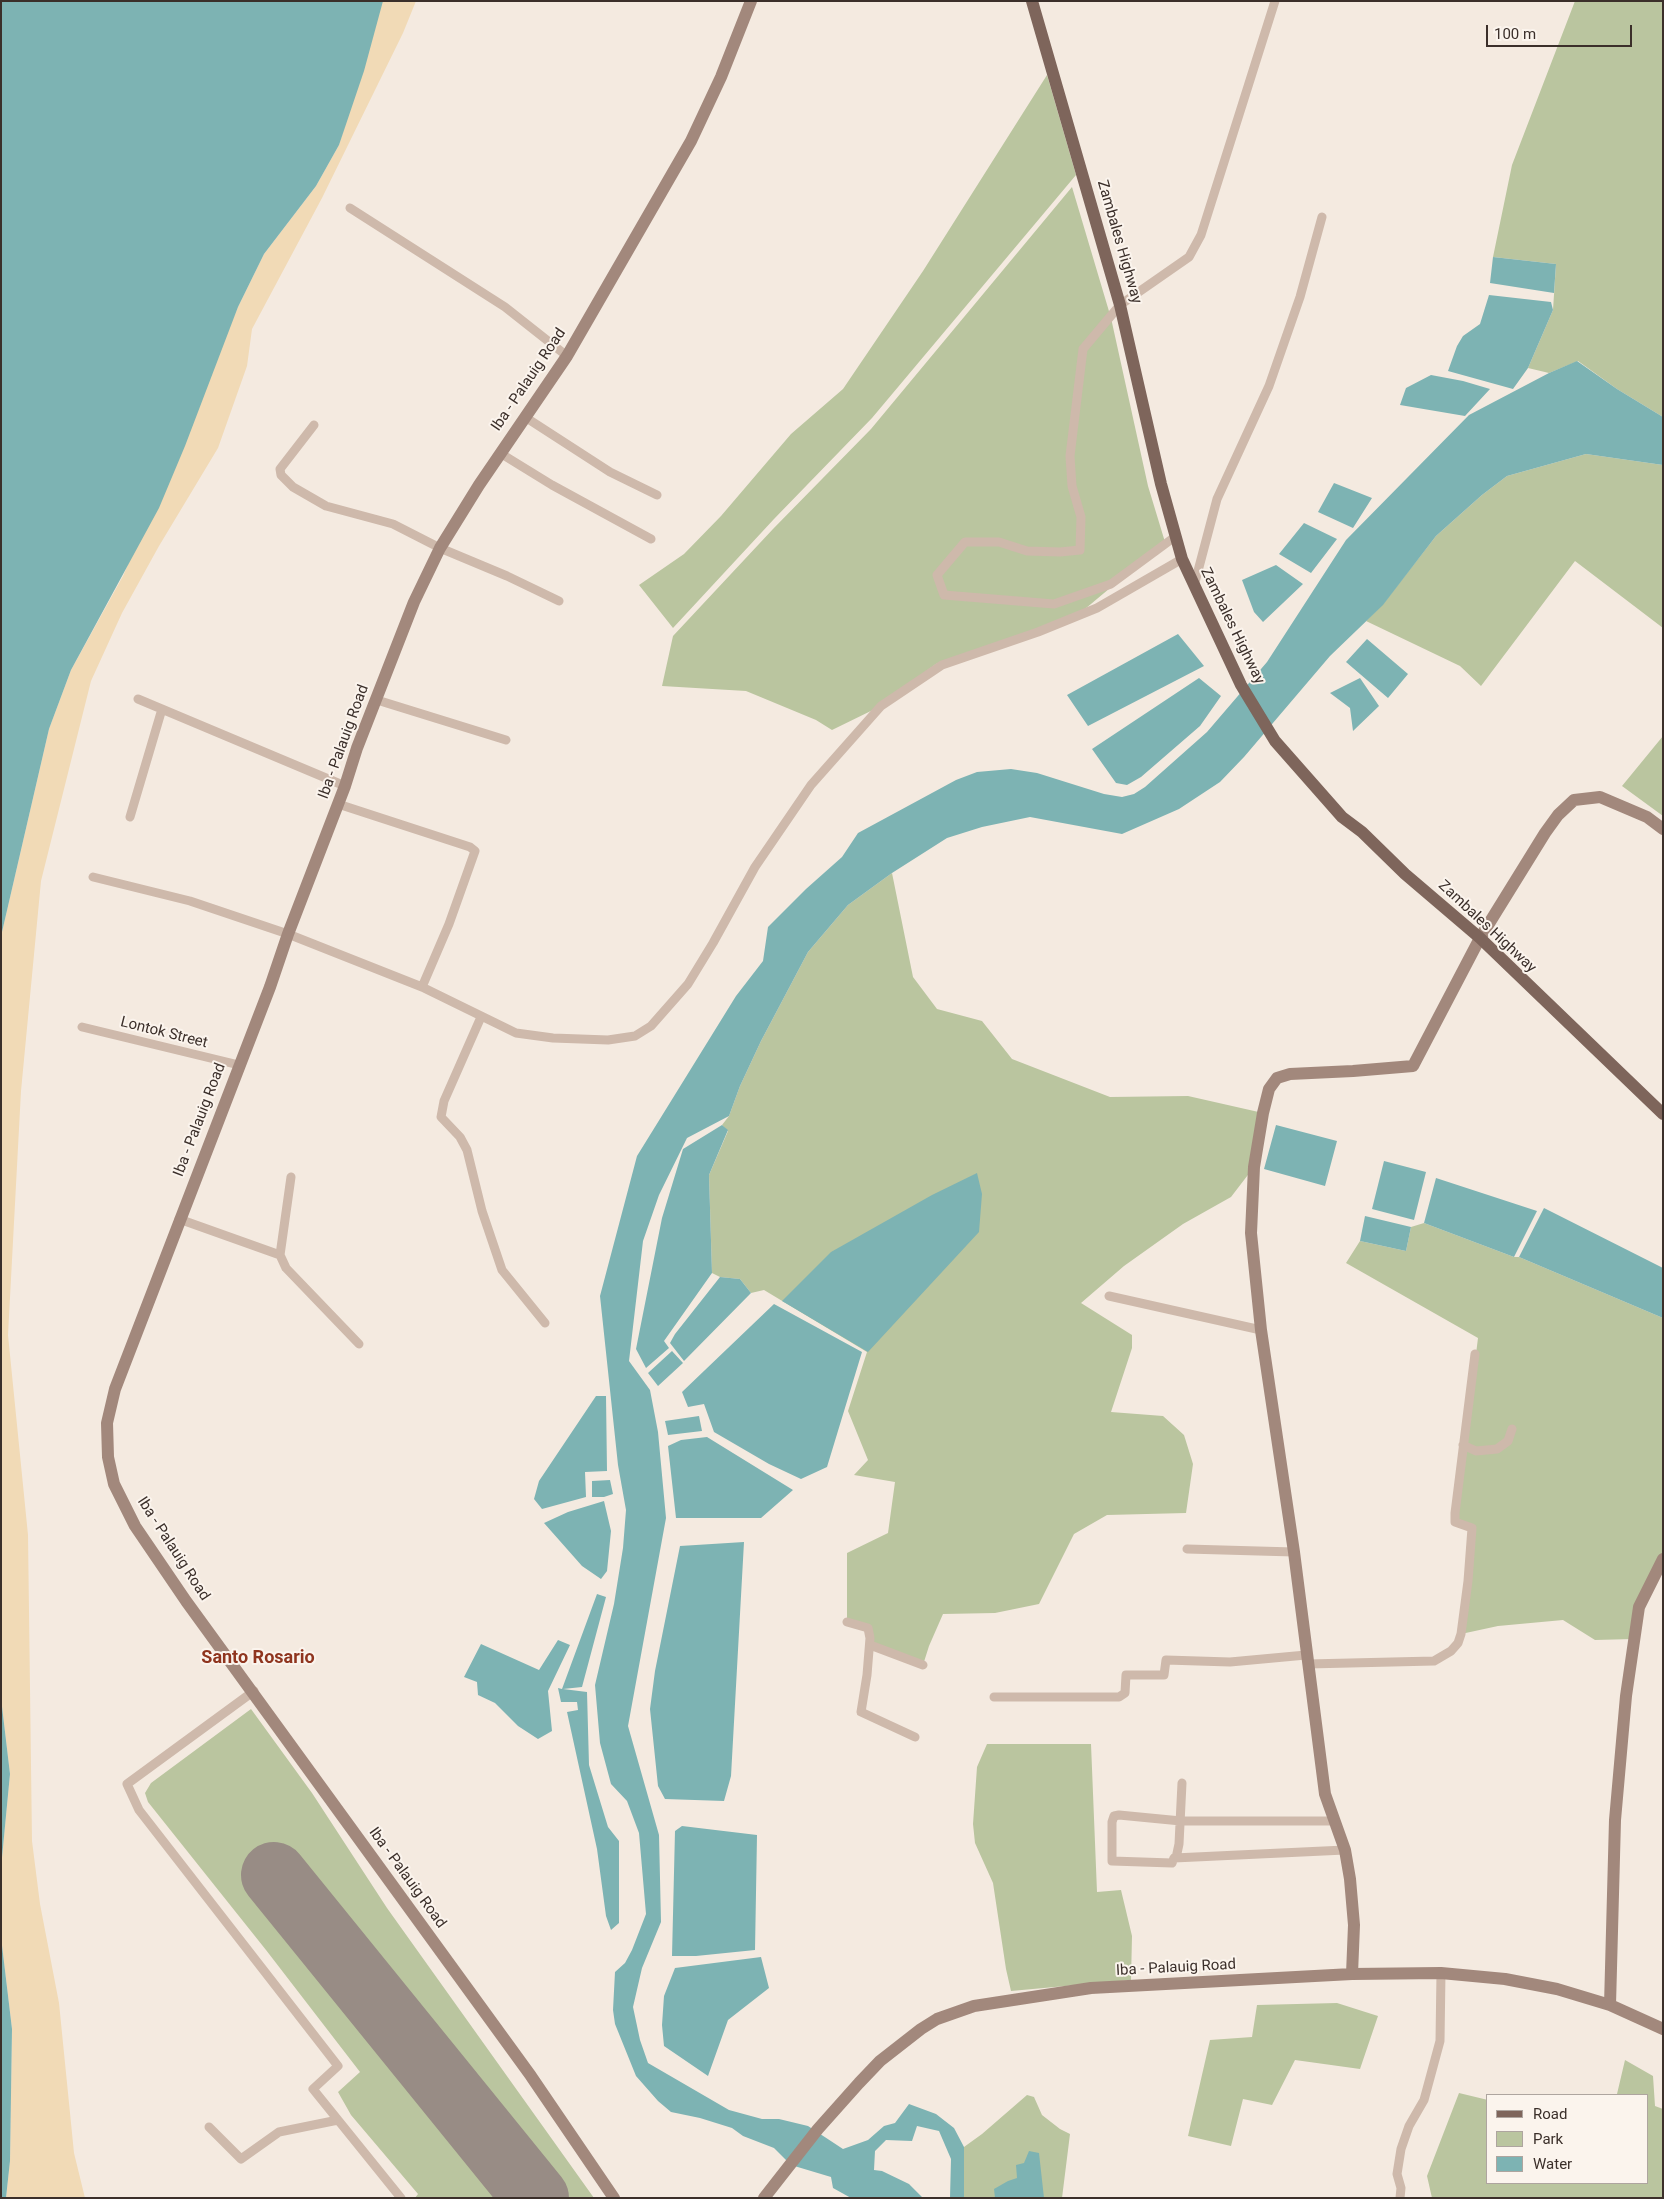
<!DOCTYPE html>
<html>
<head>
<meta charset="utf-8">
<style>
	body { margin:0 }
	#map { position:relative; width:1664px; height:2199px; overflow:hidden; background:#f4eae0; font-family:Roboto,sans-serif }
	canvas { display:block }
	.frame { position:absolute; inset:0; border:2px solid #3b2f2a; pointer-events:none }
	.legend { position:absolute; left:1486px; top:2094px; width:162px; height:90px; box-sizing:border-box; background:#fbf4ed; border:1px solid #aea59f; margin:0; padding:6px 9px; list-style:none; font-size:15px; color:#3b2f2a }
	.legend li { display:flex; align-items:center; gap:10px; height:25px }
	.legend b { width:25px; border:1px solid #aea59f }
	.scale { position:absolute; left:1486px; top:25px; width:146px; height:22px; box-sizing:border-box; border:2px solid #3b2f2a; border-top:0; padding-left:6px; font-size:15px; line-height:18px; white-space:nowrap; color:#3b2f2a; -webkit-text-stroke:4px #fbf4ed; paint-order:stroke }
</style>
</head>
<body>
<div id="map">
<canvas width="1664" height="2199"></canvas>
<div class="frame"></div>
<ul class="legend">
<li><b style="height:6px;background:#7e655b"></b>Road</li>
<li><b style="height:14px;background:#bac59f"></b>Park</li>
<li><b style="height:14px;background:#7db3b3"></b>Water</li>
</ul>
<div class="scale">100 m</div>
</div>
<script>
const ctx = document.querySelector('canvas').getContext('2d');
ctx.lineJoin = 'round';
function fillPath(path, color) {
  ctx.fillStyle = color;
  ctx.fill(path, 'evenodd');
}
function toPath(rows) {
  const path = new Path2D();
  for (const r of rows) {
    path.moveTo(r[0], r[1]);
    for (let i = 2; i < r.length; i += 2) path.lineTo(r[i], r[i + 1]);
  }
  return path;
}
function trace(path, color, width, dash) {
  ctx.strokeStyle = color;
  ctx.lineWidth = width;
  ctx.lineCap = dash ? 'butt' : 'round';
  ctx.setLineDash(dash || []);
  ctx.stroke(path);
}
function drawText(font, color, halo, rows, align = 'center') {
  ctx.font = font + ' Roboto,sans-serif';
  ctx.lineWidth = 4;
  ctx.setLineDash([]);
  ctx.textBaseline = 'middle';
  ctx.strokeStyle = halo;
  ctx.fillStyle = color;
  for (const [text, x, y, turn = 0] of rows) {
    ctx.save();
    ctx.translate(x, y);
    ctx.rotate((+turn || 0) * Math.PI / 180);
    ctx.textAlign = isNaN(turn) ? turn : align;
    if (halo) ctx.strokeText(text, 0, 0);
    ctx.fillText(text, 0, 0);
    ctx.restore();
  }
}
const green = toPath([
	[1575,1,1663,1,1663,417,1617,389,1578,361,1549,373,1528,368,1553,310,1556,264,1493,257,1512,165],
	[1047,75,1076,175,872,418,774,519,673,628,639,585,684,554,721,516,791,434,843,389,923,271],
	[1072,187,1111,318,1148,486,1165,542,1085,609,1030,632,936,664,879,707,832,730,816,720,746,691,662,686,673,636,773,529,871,429],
	[1586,454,1663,465,1663,628,1575,561,1481,686,1460,666,1366,621,1383,604,1436,536,1482,495,1507,476],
	[1663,736,1663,816,1622,786],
	[892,873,913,977,937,1009,982,1021,1012,1059,1110,1097,1188,1096,1263,1113,1254,1167,1231,1197,1183,1224,1124,1266,1081,1303,1132,1335,1132,1348,1111,1412,1163,1416,1184,1435,1193,1464,1186,1513,1107,1515,1074,1534,1039,1604,995,1613,943,1614,929,1646,923,1665,870,1645,868,1628,847,1622,847,1553,888,1533,895,1482,854,1475,868,1460,848,1411,867,1352,764,1290,751,1293,740,1279,720,1277,712,1273,709,1175,728,1131,722,1125,729,1116,740,1086,761,1041,808,952,848,905],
	[1424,1223,1514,1257,1519,1257,1663,1318,1663,1559,1633,1639,1595,1640,1563,1620,1498,1626,1461,1634,1472,1528,1455,1522,1478,1338,1346,1263,1360,1241,1406,1251,1411,1227],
	[251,1709,312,1793,387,1908,594,2198,559,2198,288,1864,260,1887,512,2198,415,2198,418,2194,351,2115,338,2092,360,2072,266,1950,148,1802,145,1793,151,1783],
	[987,1744,1091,1744,1097,1892,1121,1890,1132,1936,1131,1980,1011,1991,1006,1969,993,1883,975,1843,973,1824,977,1767],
	[1337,2003,1378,2016,1360,2069,1295,2060,1272,2105,1243,2099,1231,2146,1188,2136,1210,2040,1252,2037,1257,2005],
	[1625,2060,1653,2076,1655,2106,1663,2109,1663,2198,1432,2198,1427,2176,1459,2093,1488,2100,1488,2183,1648,2183,1648,2095,1612,2095,1617,2094],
	[1027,2095,1034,2097,1042,2115,1060,2129,1070,2134,1062,2198,964,2198,964,2147,982,2134]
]);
const sand = toPath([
	[382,1,416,1,403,33,322,198,252,329,247,366,218,448,159,546,122,613,91,681,41,881,21,1091,8,1335,28,1535,32,1841,40,1904,59,2003,74,2153,85,2198,6,2198,10,2161,12,2029,1,1937,1,1868,10,1774,1,1698,2,932,49,729,71,670,123,576,238,307,264,254,316,186,339,145]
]);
const water = toPath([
	[1,1,383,1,364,71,339,145,316,186,264,254,238,307,185,446,159,508,71,670,49,729,2,932,1,941],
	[1493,257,1556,264,1554,293,1490,283],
	[1489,295,1551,302,1553,310,1528,368,1513,389,1448,371,1457,346,1463,336,1480,324],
	[1577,361,1617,389,1663,417,1663,465,1586,454,1507,476,1482,495,1436,536,1383,605,1330,656,1244,757,1220,782,1179,809,1122,834,1030,817,982,827,947,838,892,873,848,905,808,952,761,1041,740,1086,729,1116,687,1138,659,1195,643,1241,629,1361,650,1390,658,1432,666,1518,628,1726,659,1835,661,1922,642,1968,633,2007,640,2040,648,2063,729,2110,762,2119,779,2119,808,2126,843,2149,868,2140,884,2126,895,2123,909,2104,936,2114,954,2128,964,2147,964,2198,950,2198,951,2159,939,2131,917,2126,912,2141,886,2140,875,2151,874,2170,882,2171,909,2184,923,2198,851,2198,833,2188,831,2177,791,2165,774,2148,743,2136,732,2128,700,2118,671,2112,658,2101,636,2076,615,2024,613,2010,615,1972,625,1963,632,1950,646,1914,639,1833,627,1801,611,1784,600,1743,595,1685,614,1604,623,1548,626,1510,618,1465,600,1296,637,1156,736,996,763,961,768,927,806,889,842,857,858,833,956,780,977,772,1011,769,1037,773,1104,794,1122,797,1134,794,1145,787,1207,732,1267,662,1346,540,1469,415,1549,373],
	[1431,375,1463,381,1490,389,1465,416,1400,405,1406,388],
	[1334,483,1372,498,1353,528,1318,512],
	[1304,523,1337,539,1311,573,1279,554],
	[1276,565,1303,584,1263,622,1254,612,1242,580],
	[1178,634,1204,666,1088,726,1067,695],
	[1367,639,1408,674,1388,698,1346,662],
	[1199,678,1221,696,1200,726,1141,777,1127,785,1116,783,1092,749],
	[1360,678,1379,706,1353,731,1350,708,1330,693],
	[722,1125,728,1130,709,1175,712,1273,664,1341,669,1348,646,1368,636,1349,662,1218,683,1149],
	[1276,1125,1337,1141,1325,1186,1264,1169],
	[1384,1161,1426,1172,1414,1220,1372,1209],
	[977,1173,982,1194,979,1232,868,1352,782,1301,831,1252,932,1195],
	[1436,1178,1537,1211,1514,1257,1424,1223],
	[1544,1208,1663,1268,1663,1318,1519,1257],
	[1365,1216,1411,1227,1406,1251,1360,1241],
	[720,1277,740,1279,751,1293,684,1361,670,1343,675,1334],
	[774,1304,862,1352,827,1467,801,1479,769,1464,714,1432,704,1404,688,1407,682,1392],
	[672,1351,683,1363,658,1386,648,1373],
	[596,1396,606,1396,607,1471,585,1472,586,1497,542,1509,534,1499,539,1481],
	[699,1416,702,1431,668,1435,665,1421],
	[707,1437,793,1490,761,1518,676,1518,668,1446,681,1440],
	[610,1480,613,1494,604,1497,592,1497,592,1481],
	[604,1501,611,1531,607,1571,601,1579,582,1566,544,1523,568,1512],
	[744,1542,731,1776,724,1801,665,1799,658,1786,650,1709,655,1671,680,1546],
	[597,1594,606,1597,582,1687,563,1689,587,1692,589,1765,608,1827,619,1841,619,1923,611,1930,606,1916,597,1849,567,1712,578,1710,577,1702,561,1702,558,1688,562,1689],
	[558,1640,570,1645,548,1691,552,1731,538,1739,518,1726,495,1703,478,1695,477,1682,464,1677,481,1644,539,1670],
	[1,1698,10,1774,1,1868],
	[682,1826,757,1835,755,1950,696,1956,672,1956,675,1831],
	[1,1937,12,2029,10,2161,6,2198,1,2198],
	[761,1957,769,1988,728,2020,708,2076,664,2046,662,2025,664,1996,675,1968],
	[1029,2151,1039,2153,1044,2198,995,2198,994,2189,1008,2181,1017,2178,1016,2165,1024,2163]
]);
const runway = toPath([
	[274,1875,536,2198]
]);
const street = toPath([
	[350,208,505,307,567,356],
	[525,417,610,472,657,495],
	[314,425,280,469,281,475,293,487,326,506,393,524,440,548,507,576,559,601],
	[500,453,552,485,651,539],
	[1176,536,1111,584,1054,604,944,595,937,575,965,542,999,542,1027,551,1060,552,1080,550,1081,517,1072,486,1070,456,1083,349,1120,305,1189,257,1201,235,1275,1],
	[1194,586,1217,499,1269,386,1300,297,1322,217],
	[138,699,345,786],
	[377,700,506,740],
	[338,804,470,847,475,851,449,924,422,987],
	[130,817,162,709],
	[93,877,190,901,288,934,422,987,516,1033,553,1038,608,1040,635,1036,651,1026,688,984,713,943,755,867,811,785,881,706,942,665,1038,632,1097,608,1182,559],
	[481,1017,444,1101,441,1117,460,1137,467,1150,482,1211,502,1270,545,1323],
	[82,1027,239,1065],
	[179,1219,280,1255,286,1268,359,1344],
	[280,1255,291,1177],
	[1109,1296,1261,1330],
	[1463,1445,1476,1451,1497,1449,1508,1441,1512,1429],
	[1187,1549,1294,1552],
	[847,1622,868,1628,870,1638,867,1675,861,1712,915,1737],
	[870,1645,923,1665],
	[1308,1664,1434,1661,1451,1651,1458,1643,1461,1634,1468,1581,1472,1528,1455,1522,1455,1513,1475,1354],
	[254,1691,127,1784,139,1810,338,2066,313,2089,401,2198],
	[994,1697,1119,1697,1125,1693,1126,1675,1164,1675,1166,1660,1230,1662,1306,1655],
	[1334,1821,1181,1821,1119,1815,1114,1816,1112,1822,1112,1861,1172,1863,1174,1858,1345,1850],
	[1176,1858,1179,1844,1182,1783],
	[209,2127,241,2159,279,2132,338,2120],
	[1400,2198,1401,2188,1397,2174,1401,2149,1409,2126,1424,2100,1440,2041,1441,1973]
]);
const secondary = toPath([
	[1352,1974,1354,1925,1350,1879,1345,1850,1325,1794,1294,1552,1261,1330,1251,1233,1254,1167,1263,1113,1269,1089,1277,1078,1290,1074,1353,1071,1413,1066,1480,938,1545,833,1558,815,1574,800,1600,797,1647,817,1663,829],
	[1610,2005,1615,1820,1626,1696,1639,1607,1663,1559],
	[614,2198,531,2076,186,1601,135,1526,114,1484,108,1457,107,1423,115,1389,270,987,288,934,345,786,357,748,414,602,440,548,479,485,567,356,691,141,721,77,751,1],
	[764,2198,818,2129,859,2083,880,2061,921,2029,937,2019,974,2006,1091,1988,1352,1974,1441,1973,1505,1979,1557,1989,1610,2005,1663,2029]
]);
const primary = toPath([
	[1032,1,1120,305,1161,484,1182,559,1241,685,1275,741,1342,817,1362,832,1405,874,1480,938,1663,1114]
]);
const streetNames = [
	["Zambales Highway",1119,242,74],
	["Iba - Palauig Road",529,380,-56],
	["Zambales Highway",1232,626,64],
	["Iba - Palauig Road",344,742,-70],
	["Zambales Highway",1487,927,43],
	["Lontok Street",164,1033,14],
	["Iba - Palauig Road",200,1120,-69],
	["Iba - Palauig Road",173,1549,57],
	["Iba - Palauig Road",407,1878,54],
	["Iba - Palauig Road",1176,1968,-3]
];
const quarterNames = [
	["Santo Rosario",258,1658]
];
fillPath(green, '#bac59f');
fillPath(sand, '#f1dab6');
fillPath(water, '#7db3b3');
trace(runway, '#988c85', 66);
trace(street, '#ceb9ab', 9);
trace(secondary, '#a2887c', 12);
trace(primary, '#7e655b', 12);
drawText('15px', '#3b2f2a', '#fbf4ed', streetNames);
drawText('bold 18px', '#8f351f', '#fbf4ed', quarterNames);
</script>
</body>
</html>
